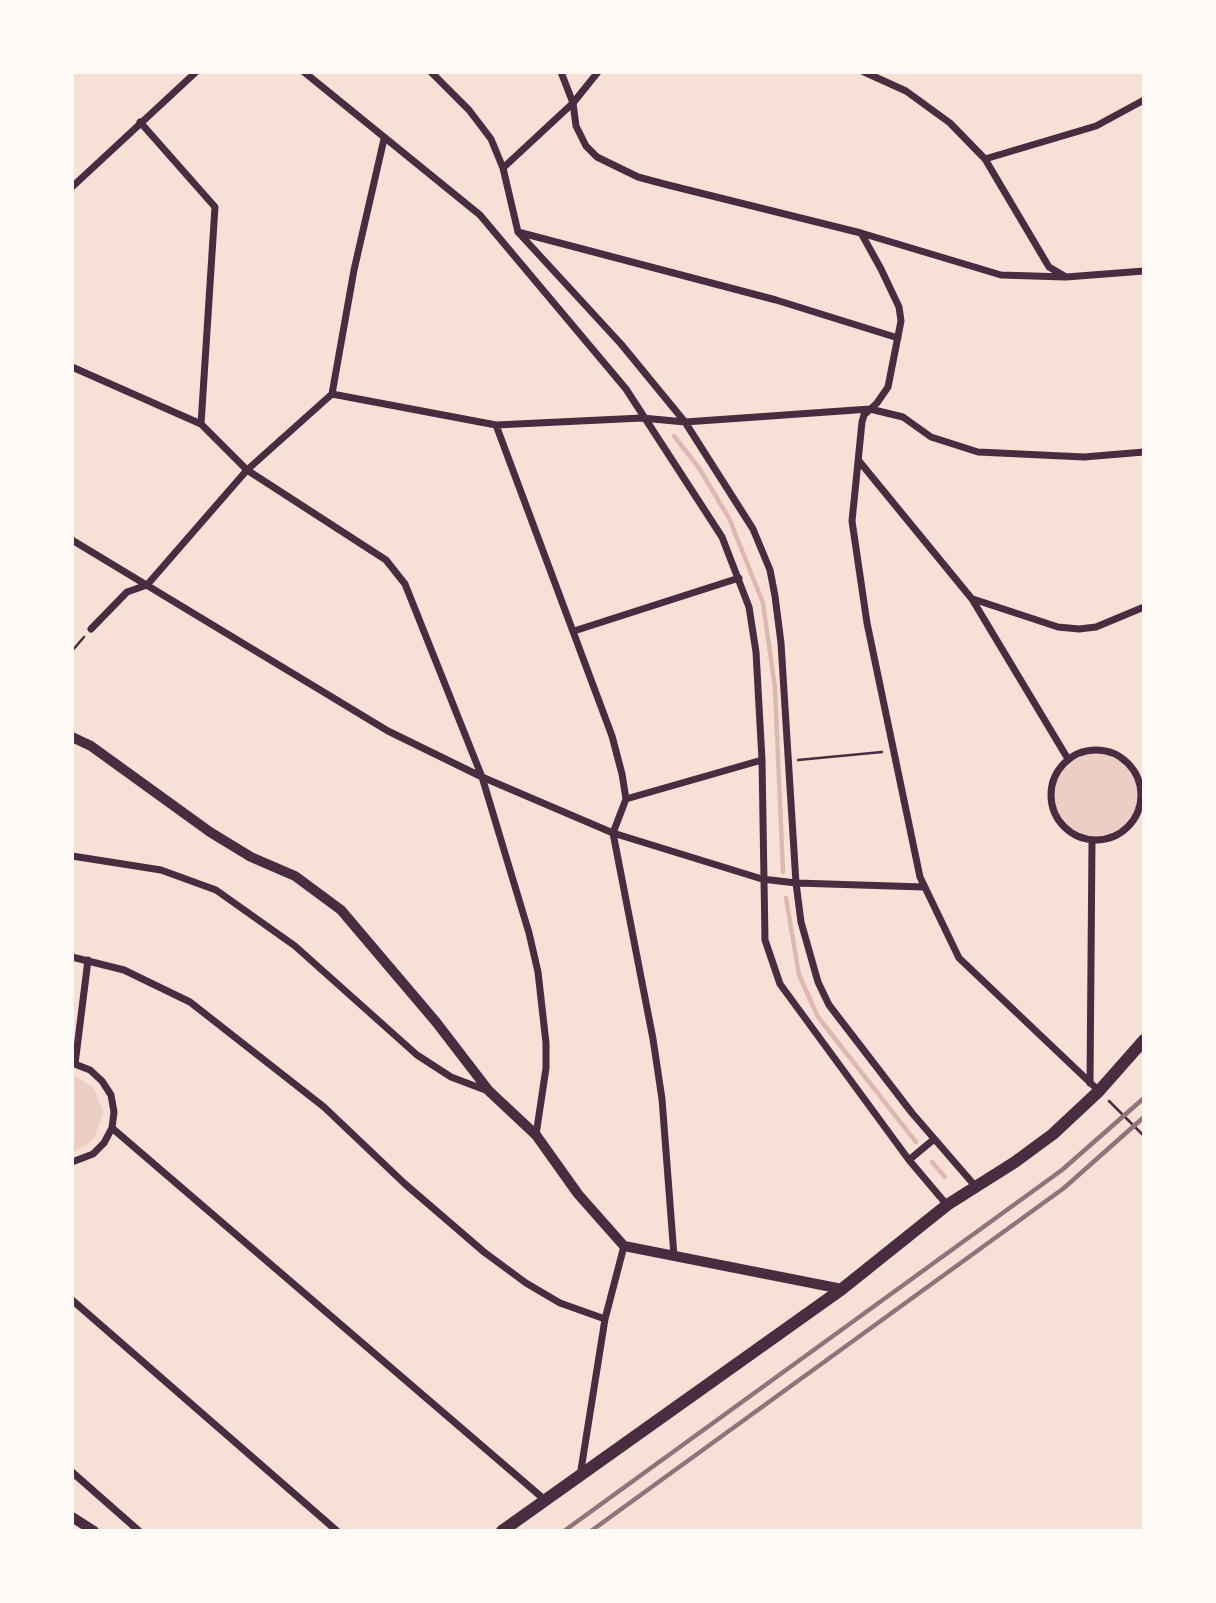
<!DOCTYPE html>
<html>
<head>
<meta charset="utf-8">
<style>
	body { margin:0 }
	#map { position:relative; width:1216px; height:1603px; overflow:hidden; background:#f7e1d7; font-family:"Fira Sans",sans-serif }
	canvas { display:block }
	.frame { position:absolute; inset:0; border:74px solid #fffaf5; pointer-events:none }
</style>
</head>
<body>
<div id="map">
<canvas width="1216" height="1603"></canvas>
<div class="frame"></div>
</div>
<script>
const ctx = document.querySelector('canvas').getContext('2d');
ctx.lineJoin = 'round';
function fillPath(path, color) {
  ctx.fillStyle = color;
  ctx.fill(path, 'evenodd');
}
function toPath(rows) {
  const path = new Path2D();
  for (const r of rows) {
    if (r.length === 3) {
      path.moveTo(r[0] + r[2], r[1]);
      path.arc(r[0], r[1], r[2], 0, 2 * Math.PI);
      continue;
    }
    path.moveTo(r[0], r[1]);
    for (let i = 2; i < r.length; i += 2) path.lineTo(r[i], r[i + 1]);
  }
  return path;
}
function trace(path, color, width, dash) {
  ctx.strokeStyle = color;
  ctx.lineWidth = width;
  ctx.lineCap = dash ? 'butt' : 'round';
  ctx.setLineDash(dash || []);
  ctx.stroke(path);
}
const green = toPath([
	[1096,796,43],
	[72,1074,94,1088,103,1112,95,1137,85,1146,72,1152]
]);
const stream = toPath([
	[674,436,699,468,729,518,763,603,775,688,783,872],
	[786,898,799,975,818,1017,916,1142],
	[932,1162,945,1177]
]);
const path = toPath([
	[72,651,84,637],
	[798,760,882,752],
	[1109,1101,1144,1136]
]);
const minor = toPath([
	[304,72,480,215,626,389,722,537,749,607,756,652,762,760,765,940,780,984,909,1160,947,1205],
	[431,72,469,110,491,139,503,168,518,232,621,344,685,422,753,529,770,570,775,596,781,643,796,883,801,922,818,982,829,1005,912,1113,976,1187],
	[561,72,573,103,576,126,586,146,597,157,638,177,668,185,861,233,881,269,899,307,901,321,888,387,877,403,864,415,862,422,852,521,867,623,920,877,959,958,1099,1091],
	[864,72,906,91,950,123,985,159,1049,267,1066,277,1144,271],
	[140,122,215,207,201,424],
	[985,159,1096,126,1144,100],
	[503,168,573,103,598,72],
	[72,187,196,72],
	[518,232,776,300,898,338],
	[861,233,1001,275,1065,277],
	[72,367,201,424,247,470,386,560,405,584,482,777,529,933,538,972,546,1043,546,1068,536,1135],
	[332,394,496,425,642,418,685,422,870,409,903,417,931,437,978,452,1084,457,1144,452],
	[496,425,612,736,622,774,626,799,613,833,653,1039,662,1099,674,1256],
	[859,461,972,599,1068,759],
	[72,540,388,731,482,777,613,833,762,879,796,883,924,887],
	[973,599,1058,627,1079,629,1096,627,1144,607],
	[91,629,127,592,147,585,247,470,332,394,354,270,384,139],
	[574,631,739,578],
	[1096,795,45],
	[626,799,762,760],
	[72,856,161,870,216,890,295,946,417,1055,451,1077,488,1091],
	[72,957,124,970,190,1002,324,1107,405,1184,484,1252,526,1283,560,1303,605,1319],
	[72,1063,90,1070,102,1081,111,1095,114,1112,112,1128,104,1143,93,1154,72,1162],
	[75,1064,88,960],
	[1090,1083,1092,840],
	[112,1128,545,1500],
	[909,1160,933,1140],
	[72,1300,337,1531],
	[72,1472,139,1531],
	[580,1476,605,1319,624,1246]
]);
const tertiary = toPath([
	[72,737,91,746,210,832,251,857,295,876,341,910,436,1022,489,1091,536,1135,578,1194,624,1246,842,1289],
	[72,1517,94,1531]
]);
const secondary = toPath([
	[502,1531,842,1289,947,1205,1015,1162,1053,1134,1099,1091,1144,1040]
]);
const rail = toPath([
	[564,1531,1062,1170,1144,1098],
	[591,1531,1064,1188,1144,1117]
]);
fillPath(green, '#ebcfc5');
trace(stream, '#dcb8b0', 4.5);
trace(path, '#4a2c40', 2.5);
trace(minor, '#4a2c40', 7);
trace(tertiary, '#4a2c40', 10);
trace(secondary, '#4a2c40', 12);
trace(rail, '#8f747c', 4.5);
</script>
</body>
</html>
